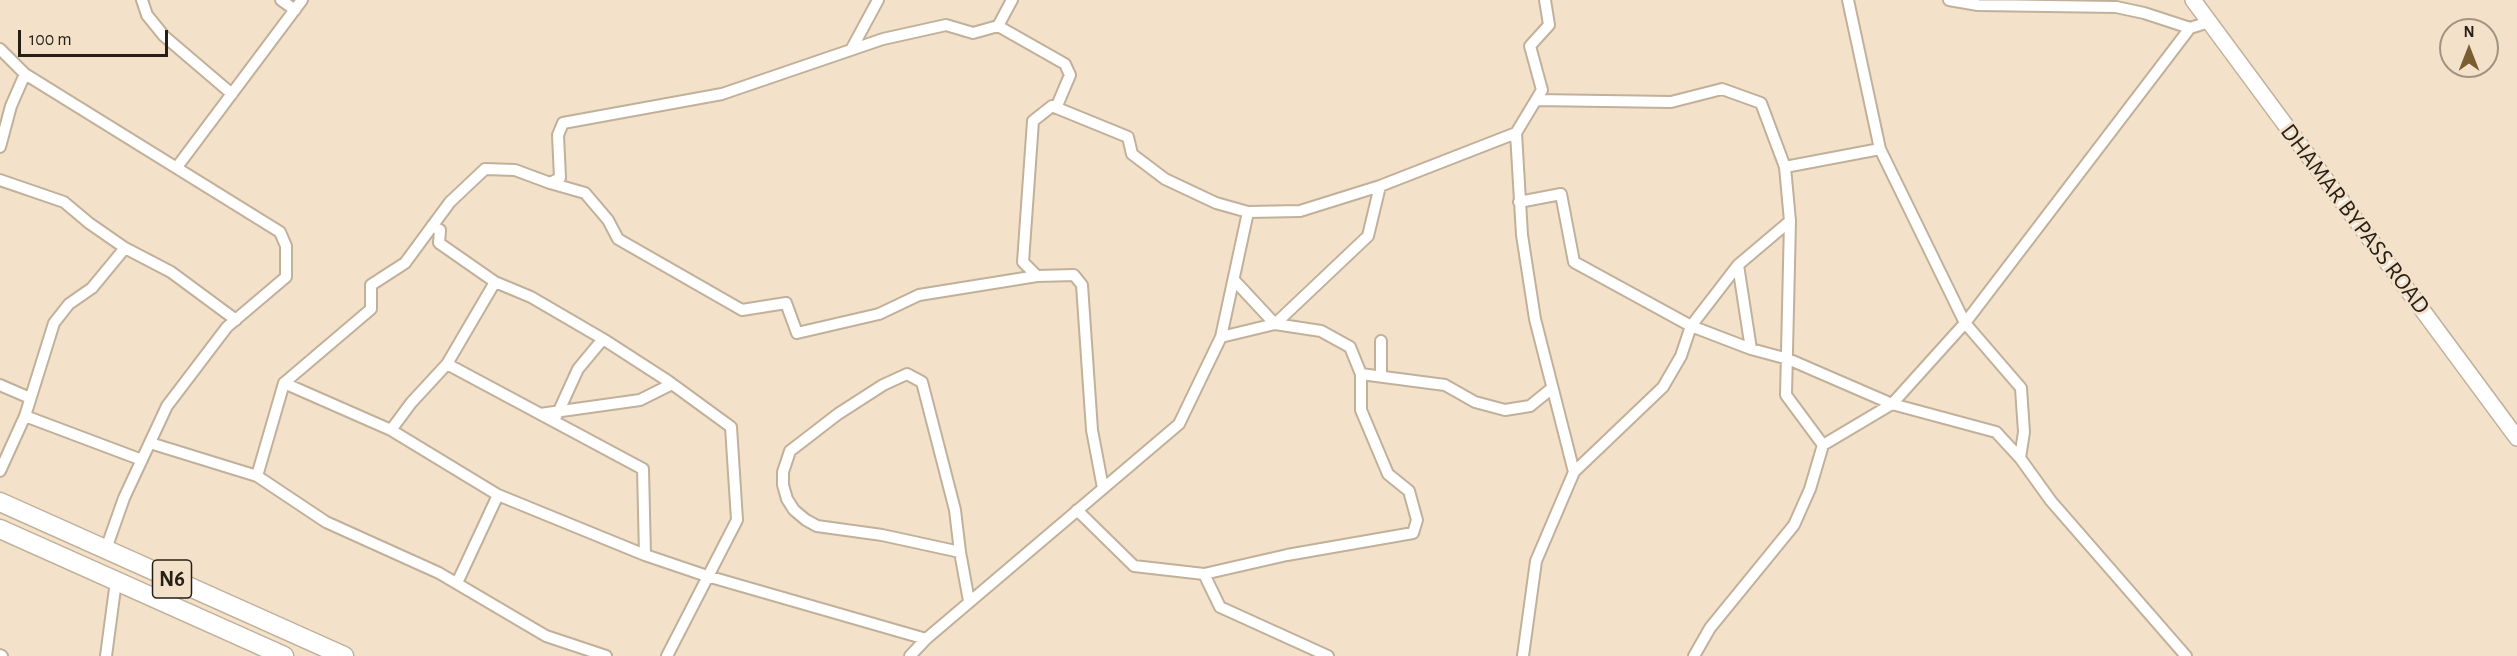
<!DOCTYPE html>
<html>
<head>
<meta charset="utf-8">
<style>
	body { margin:0 }
	#map { position:relative; width:2517px; height:656px; overflow:hidden; background:#f3e1ca; font-family:"Alegreya Sans",sans-serif }
	canvas { display:block }
	.north { position:absolute; left:2439px; top:18px; width:60px; height:60px; box-sizing:border-box; background:#f3e1ca; border:2px solid #a19382; border-radius:50%; rotate:0deg; font-size:16px; font-weight:700; line-height:24px; text-align:center; color:#251f16 }
	.north::after { content:''; display:block; margin:auto; width:21px; height:27px; background:#7c5d32; clip-path:polygon(50% 0,100% 100%,50% 72%,0 100%) }
	.scale { position:absolute; left:18px; top:30px; width:150px; height:27px; box-sizing:border-box; border:3px solid #251f16; border-top:0; padding-left:8px; font-size:18px; line-height:21px; white-space:nowrap; color:#251f16; -webkit-text-stroke:4px #f3e1ca; paint-order:stroke }
</style>
</head>
<body>
<div id="map">
<canvas width="2517" height="656"></canvas>
<div class="north">N</div>
<div class="scale">100 m</div>
</div>
<script>
const ctx = document.querySelector('canvas').getContext('2d');
ctx.lineJoin = 'round';
function toPath(rows) {
  const path = new Path2D();
  for (const r of rows) {
    path.moveTo(r[0], r[1]);
    for (let i = 2; i < r.length; i += 2) path.lineTo(r[i], r[i + 1]);
  }
  return path;
}
function trace(path, color, width, dash) {
  ctx.strokeStyle = color;
  ctx.lineWidth = width;
  ctx.lineCap = dash ? 'butt' : 'round';
  ctx.setLineDash(dash || []);
  ctx.stroke(path);
}
function drawText(font, color, halo, rows, align = 'center') {
  ctx.font = font + ' "Alegreya Sans",sans-serif';
  ctx.lineWidth = 6;
  ctx.setLineDash([]);
  ctx.textBaseline = 'middle';
  ctx.strokeStyle = halo;
  ctx.fillStyle = color;
  for (const [text, x, y, turn = 0] of rows) {
    ctx.save();
    ctx.translate(x, y);
    ctx.rotate((+turn || 0) * Math.PI / 180);
    ctx.textAlign = isNaN(turn) ? turn : align;
    if (halo) ctx.strokeText(text, 0, 0);
    ctx.fillText(text, 0, 0);
    ctx.restore();
  }
}
const minor = toPath([
	[142,0,147,15,164,36,232,94],
	[281,0,295,10],
	[1012,0,998,26,1065,64,1070,75,1056,108],
	[1848,0,1880,149,1965,323,2190,28],
	[1949,0,1978,5,2116,7,2144,13,2190,28,2209,22],
	[0,49,25,74,280,232,286,246,286,277,227,327,167,406,124,498,106,549],
	[851,50,878,0],
	[1536,100,1671,102,1722,89,1761,103,1785,167,1880,149],
	[1516,133,1522,235,1535,319,1574,472,1536,561,1523,656],
	[0,147,11,106,25,74],
	[177,167,302,0],
	[1785,167,1790,221,1786,395,1823,445],
	[0,180,64,202,89,223,125,248,171,272,236,320],
	[550,183,585,193,608,220,618,239,742,310,786,303,797,333,879,314,919,295,1037,276],
	[1519,202,1561,194,1574,262,1691,326,1751,349,1788,359,1892,404,1965,323,2021,388,2024,432,2020,458],
	[432,226,440,230,439,243,495,282,531,297,603,339,668,381,731,427,737,520,667,656],
	[1738,265,1751,349],
	[1234,280,1275,324,1368,236,1380,186],
	[1381,341,1381,376],
	[447,364,643,469,645,555],
	[1361,374,1445,385,1475,402,1505,410,1530,406,1551,389],
	[284,383,371,309,371,285,405,263,450,202,485,169,515,170,550,183,560,178,558,135,563,123,722,94,883,39,946,25,973,33,998,26],
	[0,385,30,398],
	[540,414,640,400,672,384],
	[557,415,578,369,603,339],
	[25,416,142,460],
	[391,430,411,403,447,364,495,282],
	[150,443,257,476,326,522,439,573,546,636,606,656],
	[0,471,25,416,54,323,69,304,92,288,125,248],
	[1574,472,1663,387,1681,356,1691,326,1738,265,1790,221],
	[257,476,284,383,391,430,498,495,645,555,707,576,926,639],
	[1103,488,1092,430,1082,285,1074,275,1037,276,1023,262,1033,121,1052,106,1128,137,1132,154,1165,179,1216,203,1248,212,1300,211,1380,186,1516,133,1542,90,1530,46,1549,25,1545,0],
	[1077,510,1134,566,1204,574,1287,555,1413,533,1417,520,1409,491,1388,474,1361,410,1361,374,1350,347,1321,331,1275,324,1221,337],
	[960,552,955,510,922,382,907,374,883,385,838,414,790,451,783,472,783,485,787,499,794,510,806,520,817,526,882,535,960,552,969,601],
	[1204,574,1220,607,1328,656],
	[457,583,498,495],
	[0,655,2,656],
	[106,656,116,581],
	[910,656,926,639,1179,424,1221,337,1248,212],
	[1694,656,1710,628,1794,525,1810,489,1823,445,1892,404,1996,432,2020,458,2051,501,2186,656]
]);
const secondary = toPath([
	[2193,0,2517,438]
]);
const primary = toPath([
	[0,502,344,656],
	[0,529,284,656]
]);
const shields = [
	[172,579,39]
];
const shieldNames = [
	["N6",172,579]
];
const streetNames = [
	["DHAMAR BYPASS ROAD",2355,219,53]
];
trace(minor, '#c1b09a', 14);
trace(secondary, '#c1b09a', 18);
trace(primary, '#c1b09a', 21);
trace(minor, '#fff', 10);
trace(secondary, '#fff', 15);
trace(primary, '#fff', 18);
for (const [x, y, w] of shields) {
  const box = new Path2D();
  box.roundRect(x - w / 2, y - 19, w, 38, 4.5);
  ctx.fillStyle = '#f3e1ca';
  ctx.fill(box);
  trace(box, '#251f16', 1.5);
}
drawText('bold 22px', '#251f16', null, shieldNames);
drawText('24px', '#251f16', '#f3e1ca', streetNames);
</script>
</body>
</html>
